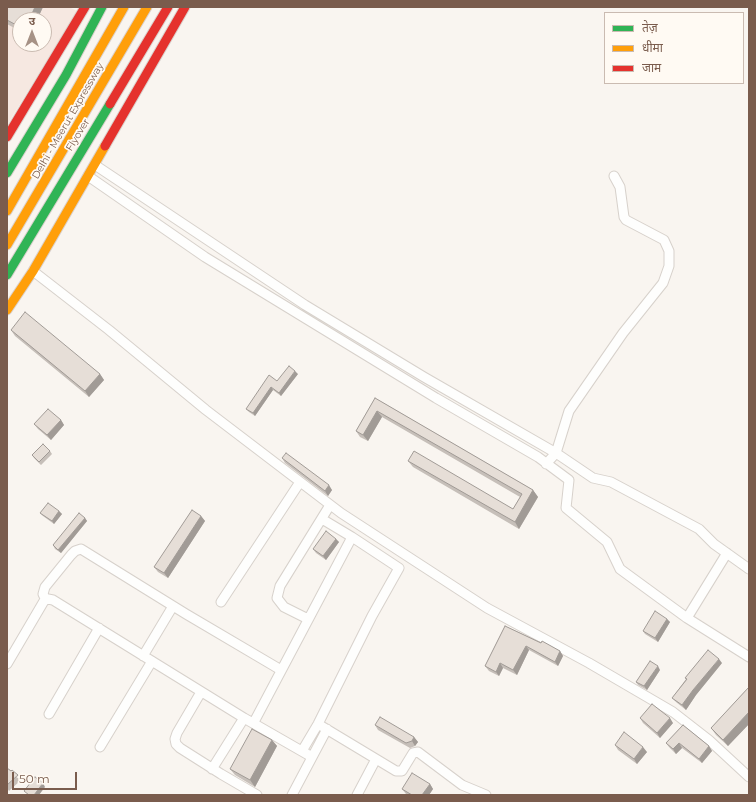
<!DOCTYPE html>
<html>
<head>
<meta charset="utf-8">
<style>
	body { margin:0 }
	#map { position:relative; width:756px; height:802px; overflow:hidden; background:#f9f5f0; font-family:Montserrat,"Noto Sans Devanagari",sans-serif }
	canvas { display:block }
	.frame { position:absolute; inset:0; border:8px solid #7a5c4d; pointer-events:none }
	.legend { position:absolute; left:604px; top:12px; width:140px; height:72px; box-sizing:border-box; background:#fffaf3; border:1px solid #cabbb1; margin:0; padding:5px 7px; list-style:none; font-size:12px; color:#7a5c4d }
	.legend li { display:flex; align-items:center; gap:8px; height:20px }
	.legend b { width:20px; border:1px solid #cabbb1 }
	.north { position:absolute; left:12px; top:12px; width:40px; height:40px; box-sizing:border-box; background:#fffaf3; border:1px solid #cabbb1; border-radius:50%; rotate:0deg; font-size:11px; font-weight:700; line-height:16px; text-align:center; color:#7a5c4d }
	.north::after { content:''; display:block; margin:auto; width:14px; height:18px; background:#a69286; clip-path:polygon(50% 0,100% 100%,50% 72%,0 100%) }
	.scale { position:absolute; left:12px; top:772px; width:65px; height:18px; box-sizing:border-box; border:2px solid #7a5c4d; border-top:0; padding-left:5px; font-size:12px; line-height:14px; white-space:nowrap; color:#7a5c4d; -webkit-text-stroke:3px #fffaf3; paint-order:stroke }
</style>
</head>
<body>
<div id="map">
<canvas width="756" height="802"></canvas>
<div class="frame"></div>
<ul class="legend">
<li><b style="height:5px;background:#30b455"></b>तेज़</li>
<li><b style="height:5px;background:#ff9f0a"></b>धीमा</li>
<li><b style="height:5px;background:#e5322d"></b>जाम</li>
</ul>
<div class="north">उ</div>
<div class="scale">50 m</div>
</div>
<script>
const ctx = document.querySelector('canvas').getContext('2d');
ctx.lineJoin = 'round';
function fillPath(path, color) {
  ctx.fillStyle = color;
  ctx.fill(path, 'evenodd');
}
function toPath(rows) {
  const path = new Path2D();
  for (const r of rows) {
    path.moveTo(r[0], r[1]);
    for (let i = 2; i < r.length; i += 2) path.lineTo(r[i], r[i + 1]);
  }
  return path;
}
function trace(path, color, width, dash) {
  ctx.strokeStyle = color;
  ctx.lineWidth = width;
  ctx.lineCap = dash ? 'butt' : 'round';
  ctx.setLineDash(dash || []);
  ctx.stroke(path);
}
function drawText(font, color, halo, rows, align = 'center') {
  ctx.font = font + ' Montserrat,sans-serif';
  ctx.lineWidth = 3.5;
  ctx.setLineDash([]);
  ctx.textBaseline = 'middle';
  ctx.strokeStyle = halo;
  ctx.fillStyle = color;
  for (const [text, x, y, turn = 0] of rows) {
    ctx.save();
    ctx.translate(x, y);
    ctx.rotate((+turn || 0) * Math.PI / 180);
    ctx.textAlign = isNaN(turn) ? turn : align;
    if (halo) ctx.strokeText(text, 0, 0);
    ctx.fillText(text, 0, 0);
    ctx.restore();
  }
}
const commercial = toPath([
	[7,7,69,7,77,11,7,125],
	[20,20,44,20,44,44,20,44]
]);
const street = toPath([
	[95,165,305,305,424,377,556,453,593,478,611,482,699,529,714,544,749,569],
	[88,176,205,257,436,398,538,457,569,480,566,508,607,542,620,569,687,618,749,657],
	[33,271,109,330,206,410,341,513,487,608,589,663,673,712,709,740,749,777],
	[546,464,556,453,569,411,623,333,663,283,669,266,669,251,664,240,626,220,624,217,620,187,614,176],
	[46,600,43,594,45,587,71,555,75,551,81,549,186,614,281,670],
	[221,602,300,482],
	[687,618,727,553],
	[308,619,284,607,277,598,280,586,330,505],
	[143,656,173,606],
	[7,664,44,601,48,599,53,600,244,718,312,757],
	[201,692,177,733,175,739,176,744,180,748,221,774,257,795],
	[49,714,99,628],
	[254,722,352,537],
	[318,724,396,771,402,771,413,753,418,752,462,785,486,795],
	[100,747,152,661],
	[302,751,318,724,372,616,399,568,352,537,322,519],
	[212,769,244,718],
	[292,795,327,729],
	[357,795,376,759]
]);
const fast = toPath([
	[7,173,66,75,102,7],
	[7,275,110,104]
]);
const slow = toPath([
	[7,211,124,7],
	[7,245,147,7],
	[7,310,33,271,105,146]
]);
const jam = toPath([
	[110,104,168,7],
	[7,137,85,7],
	[105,146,185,7]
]);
const wall = toPath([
	[7,7,43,7,37,20,20,20,20,31,7,24],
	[11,330,100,374,104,380,89,397,15,336],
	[298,374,281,396,273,390,255,416,249,412,246,409,277,381],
	[375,398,533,490,538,497,519,529,413,467,408,461,513,509,520,497,382,417,368,441,360,437,356,431],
	[61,420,64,425,51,440,38,429,34,424],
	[50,451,52,454,41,465,34,458,32,455],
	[282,458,332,490,328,496,285,463],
	[59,511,62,514,54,524,43,516,40,513],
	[201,516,205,521,168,578,158,572,154,567],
	[85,518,87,521,61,553,55,549,53,545],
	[336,539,339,542,326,560,316,553,313,549],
	[667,619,670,622,658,642,645,634,643,631],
	[505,626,560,651,563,656,558,666,529,650,517,675,503,668,499,676,489,671,485,666],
	[722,663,696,695,686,710,676,702,672,698,686,679,685,678],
	[660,670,647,690,638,685,636,682],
	[749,687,749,724,728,746,716,735,711,728],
	[640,718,673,723,660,738,643,723],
	[375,725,414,737,418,742,415,746,410,748,378,730],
	[683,725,709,746,712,751,702,763,682,748,676,754,669,747,666,743],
	[272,740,277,746,255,787,235,775,230,769],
	[615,745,647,752,637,764,618,750],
	[7,768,18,775,21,780,9,791,7,788],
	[430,784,433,789,429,795,408,795,406,794,402,789]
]);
const shadedWall = toPath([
	[35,7,43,7,37,20,29,20],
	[295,371,298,374,281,396,279,393],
	[100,374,104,380,89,397,85,391],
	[271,387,273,390,255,416,253,413],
	[377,411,382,417,368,441,363,435],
	[61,420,64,425,51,440,47,435],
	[329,485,332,490,328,496,325,491],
	[533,490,538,497,519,529,515,522],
	[59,511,62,514,54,524,52,521],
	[201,516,205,521,168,578,164,573],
	[85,518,87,521,61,553,58,550],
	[336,539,339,542,326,560,323,556],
	[667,619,670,622,658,642,655,638],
	[526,646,529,650,517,675,513,670],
	[560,651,563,656,558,666,555,662],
	[719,659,722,663,696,695,686,710,682,705,693,690],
	[500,663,503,668,499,676,496,672],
	[658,666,660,670,647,690,644,686],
	[749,712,749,724,728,746,723,740],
	[670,718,673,723,660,738,657,733],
	[414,737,418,742,415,746,412,741],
	[272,740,277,746,255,787,250,780],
	[679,743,682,748,676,754,673,749],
	[709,746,712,751,702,763,699,759],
	[643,747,647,752,637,764,634,759],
	[43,783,45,787,39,795,34,795],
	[430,784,433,789,429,795,422,795]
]);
const building = toPath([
	[7,7,35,7,29,20,20,20,20,27,7,20,7,7],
	[25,312,100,374,85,391,11,330,25,312],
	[289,366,295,371,279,393,271,387,253,413,246,409,269,375,277,381,289,366],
	[375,398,533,490,515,522,408,461,414,451,513,509,522,494,377,411,363,435,356,431,375,398],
	[48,409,61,420,47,435,34,424,48,409],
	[43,444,50,451,39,462,32,455,43,444],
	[286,453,329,485,325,491,282,458,286,453],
	[48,503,59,511,52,521,40,513,48,503],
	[192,510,201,516,164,573,154,567,192,510],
	[79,513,85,518,58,550,53,545,79,513],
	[326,531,336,539,323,556,313,549,326,531],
	[655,611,667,619,655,638,643,631,655,611],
	[505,626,541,643,542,641,560,651,555,662,526,646,513,670,500,663,496,672,485,666,505,626],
	[708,650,719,659,693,690,682,705,672,698,687,679,685,678,708,650],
	[650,661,658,666,644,686,636,682,650,661],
	[749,687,749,712,723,740,711,728,749,687],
	[652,704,670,718,657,733,640,718,652,704],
	[380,717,414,737,412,741,406,743,375,725,380,717],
	[683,725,709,746,699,759,679,743,673,749,666,743,683,725],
	[252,729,272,740,250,780,230,769,252,729],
	[624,732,643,747,634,759,615,745,624,732],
	[7,768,11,771,12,770,18,775,7,785,7,768],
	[412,773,430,784,422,795,412,795,402,789,412,773],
	[35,777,43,783,34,795,29,795,24,791,35,777]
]);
const streetNames = [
	["Delhi - Meerut Expressway",68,121,-60],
	["Flyover",78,135,-59]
];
fillPath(commercial, '#f6e8e1');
trace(street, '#d7d1cb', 11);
trace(fast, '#dad1cc', 11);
trace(slow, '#dad1cc', 11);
trace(jam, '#dad1cc', 11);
trace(street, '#fefefd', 9);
trace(fast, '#30b455', 9);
trace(slow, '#ff9f0a', 9);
trace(jam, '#e5322d', 9);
fillPath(wall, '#c6bfb9');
fillPath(shadedWall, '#a19b96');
fillPath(building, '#e6ded7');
trace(building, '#a19b96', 1);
drawText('10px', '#7a5c4d', '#fffaf3', streetNames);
</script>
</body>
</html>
